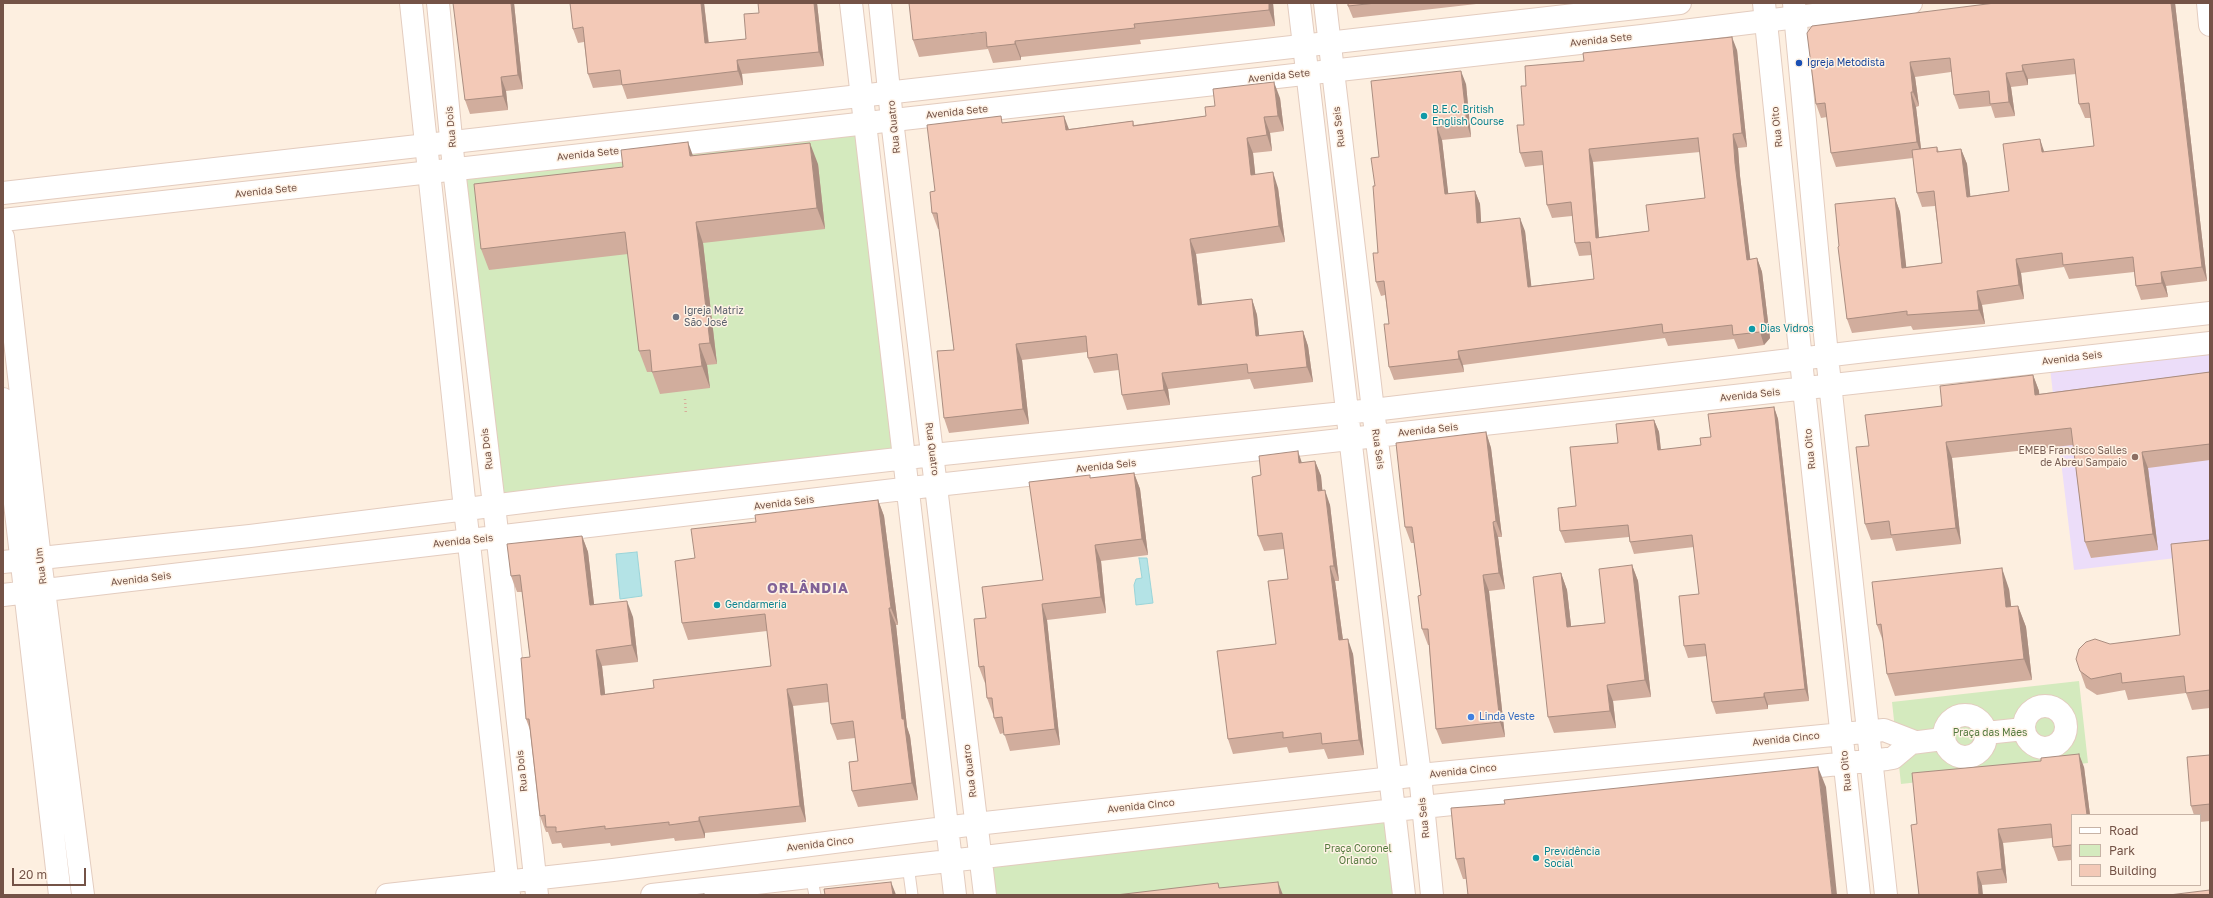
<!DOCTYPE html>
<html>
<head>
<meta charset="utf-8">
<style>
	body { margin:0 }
	#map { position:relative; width:2213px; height:898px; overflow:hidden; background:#fdefe0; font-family:"Golos Text",sans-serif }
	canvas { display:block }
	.frame { position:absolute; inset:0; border:4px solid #745347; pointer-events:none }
	.legend { position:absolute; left:2071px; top:814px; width:130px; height:72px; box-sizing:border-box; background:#fff3e6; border:1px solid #c7b3a6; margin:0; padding:5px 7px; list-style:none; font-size:12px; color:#745347 }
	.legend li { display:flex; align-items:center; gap:8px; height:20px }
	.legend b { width:20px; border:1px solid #c7b3a6 }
	.scale { position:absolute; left:12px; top:868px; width:74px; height:18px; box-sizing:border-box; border:2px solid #745347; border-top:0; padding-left:5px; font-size:12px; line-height:14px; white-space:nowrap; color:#745347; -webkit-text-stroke:3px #fff3e6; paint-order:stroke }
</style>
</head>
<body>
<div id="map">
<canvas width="2213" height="898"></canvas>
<div class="frame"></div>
<ul class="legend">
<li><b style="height:5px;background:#fff"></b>Road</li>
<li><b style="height:11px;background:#d4eabe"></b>Park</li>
<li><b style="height:11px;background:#f3c9b7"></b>Building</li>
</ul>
<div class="scale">20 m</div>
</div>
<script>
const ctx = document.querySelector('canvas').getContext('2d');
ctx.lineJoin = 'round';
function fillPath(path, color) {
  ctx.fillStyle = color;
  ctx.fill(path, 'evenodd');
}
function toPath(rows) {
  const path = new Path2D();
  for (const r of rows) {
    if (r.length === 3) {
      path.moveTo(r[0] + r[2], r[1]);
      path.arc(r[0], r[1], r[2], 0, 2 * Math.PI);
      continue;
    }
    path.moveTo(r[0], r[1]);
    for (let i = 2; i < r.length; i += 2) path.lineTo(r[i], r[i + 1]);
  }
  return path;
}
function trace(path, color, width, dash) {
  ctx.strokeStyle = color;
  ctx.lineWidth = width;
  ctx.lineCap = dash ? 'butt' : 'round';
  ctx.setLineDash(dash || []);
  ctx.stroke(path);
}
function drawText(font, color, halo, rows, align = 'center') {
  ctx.font = font + ' "Golos Text",sans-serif';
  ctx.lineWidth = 3;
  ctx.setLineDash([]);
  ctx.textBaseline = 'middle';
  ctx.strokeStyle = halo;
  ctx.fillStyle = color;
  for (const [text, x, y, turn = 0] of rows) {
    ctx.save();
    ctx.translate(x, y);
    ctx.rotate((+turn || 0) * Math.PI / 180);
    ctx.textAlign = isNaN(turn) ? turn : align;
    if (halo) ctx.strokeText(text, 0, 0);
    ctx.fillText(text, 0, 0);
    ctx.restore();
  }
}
const education = toPath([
	[2210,342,2210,554,2074,570,2049,360]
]);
const green = toPath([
	[865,123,905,458,494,505,454,169],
	[2079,681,2088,763,1901,784,1892,702],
	[1394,810,1404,895,985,895,981,857]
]);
const water = toPath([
	[637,552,642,596,620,599,616,554,637,552],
	[1139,558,1147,558,1153,603,1136,605,1134,585,1136,579,1142,578,1139,558]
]);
const path = toPath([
	[685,399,686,415]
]);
const service = toPath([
	[908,865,912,895],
	[811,876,815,895]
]);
const minor = toPath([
	[411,3,465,509,509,895],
	[438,3,454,169,494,505,537,895],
	[851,3,955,895],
	[880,3,892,120,985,895],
	[1299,3,1404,895],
	[1325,3,1373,410,1420,775,1432,895],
	[1764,3,1804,389,1859,895],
	[1794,3,1827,356,1886,895],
	[2208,3,2210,25],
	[3,237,40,559,83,895],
	[3,399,60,895],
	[3,562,250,536,563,497,933,455,1373,410,1857,352,2210,313],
	[3,595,937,485,2210,343],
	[2045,727,21],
	[1965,736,21],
	[1986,733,2024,729],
	[387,895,613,870,976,824,1420,775,1884,730,1915,742],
	[652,895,1394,810,1887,759,1893,758,1911,743,1943,739]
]);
const tertiary = toPath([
	[3,193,1680,3],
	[3,220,1642,36,1911,3]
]);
const wall = toPath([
	[514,3,523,89,506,91,508,110,470,114,465,100],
	[704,3,709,43,746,39,759,13,817,3,824,66,742,74,743,85,627,99,622,85,593,88,588,74,584,42,578,43,573,29],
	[1273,3,1275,26,1140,40,1141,44,1021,57,1021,60,993,63,988,49,919,57,913,40],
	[1348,3,1485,3,1353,18,1348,6],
	[1995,3,2175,3,2207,281,2166,286,2168,297,2141,300,2136,286,2134,272,2069,279,2064,267,2021,273,2024,299,1982,305,1985,324,1913,330,1911,326,1852,333,1847,319,1839,246,1895,198,1900,212,1906,267,1942,263,1935,206,1922,207,1917,193,1913,158,1836,167,1831,153,1827,117,1821,118,1816,104],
	[1951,72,1954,95,1959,109,1991,106,1995,118,2015,116,2011,87,2028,85,2028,79,2076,74,2079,104,2085,118,2091,118,2094,146,2044,152,2009,191,1970,196,1967,164,1961,149,1939,152,1937,147,1921,149,1916,107,1919,106,1915,77],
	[1737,50,1747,147,1738,148,1740,176,1750,259,1757,258,1762,272,1770,338,1764,345,1738,349,1734,339,1668,346,1665,338,1463,365,1464,372,1394,380,1389,367,1389,324,1385,295,1381,296,1376,282,1378,253,1375,186,1379,157,1466,84,1471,137,1442,140,1448,194,1475,191,1480,204,1481,222,1525,231,1531,286,1594,279,1592,255,1579,256,1575,243,1572,216,1552,218,1547,205,1543,165,1525,167,1520,153,1524,125,1526,86],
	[1700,152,1705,198,1649,231,1599,237,1593,162],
	[1280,98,1284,131,1270,133,1272,151,1253,153,1255,174,1278,188,1285,242,1196,254,1202,305,1252,299,1257,315,1259,336,1303,331,1308,346,1313,382,1254,389,1250,379,1168,389,1170,405,1127,410,1122,395,1119,370,1094,373,1088,358,1087,352,1022,360,1029,424,949,433,944,418,954,350,939,229,938,229,932,213,935,191,1004,123,1069,129,1133,121,1134,125,1206,116],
	[693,156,818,164,825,229,703,243,717,364,707,365,710,388,660,394,652,372,647,372,639,351,628,254,489,270,481,249,623,167],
	[2210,372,2210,460,2148,468,2158,550,2091,558,2085,542,2073,445,1952,458,1961,544,1896,551,1892,538,1871,540,1865,524,1942,406,2033,375,2039,391,2039,394],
	[1774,407,1778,419,1809,701,1768,705,1768,709,1716,714,1712,702,1707,656,1688,658,1684,646,1699,594,1694,547,1634,554,1630,542,1629,537,1565,543,1560,531,1618,443,1654,420,1659,432,1661,450,1701,445,1711,437],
	[1486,432,1491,448,1502,537,1498,537,1505,589,1489,591,1505,737,1442,744,1436,729,1429,645,1428,645,1422,629,1421,595,1414,543,1411,543,1405,527],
	[1315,461,1321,476,1322,491,1330,505,1339,581,1335,581,1343,640,1353,654,1364,755,1328,759,1324,749,1289,753,1287,747,1233,754,1228,739,1276,644,1288,579,1284,549,1264,551,1258,536,1261,475,1302,463],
	[1134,473,1140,489,1148,555,1101,561,1106,613,1047,620,1060,745,1010,751,1004,733,1000,734,994,718,994,714,993,714,987,698,986,683,985,683,979,667,986,618,1043,580,1091,478],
	[878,500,884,516,898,625,896,625,907,727,910,736,918,800,858,807,852,791,858,761,855,738,837,740,831,724,829,702,793,706,806,822,705,833,705,838,675,841,674,838,611,846,610,843,563,848,561,843,552,844,548,832,546,832,540,816,530,730,526,719,530,657,522,592,517,592,511,576,582,536,588,552,594,604,633,617,638,662,602,666,605,694,654,688,771,666,767,631,688,640,682,623,695,558,756,522],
	[2210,540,2210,708,2192,710,2186,693,2128,700,2125,690,2097,695,2086,688,2080,671,2180,635],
	[1632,565,1638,581,1651,697,1613,701,1616,728,1554,733,1548,717,1561,573,1567,590,1571,626,1605,623],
	[2009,589,2011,607,2018,606,2026,627,2032,680,1895,696,1887,674,1883,641,1877,625],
	[2210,755,2210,821,2200,822,2200,815,2194,815,2191,806],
	[2041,761,2084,767,2090,815,2072,815,2072,860,2058,861,2053,847,2052,838,2003,843,2007,883,1982,885,1917,824],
	[1826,787,1466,879,1463,879,1456,859]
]);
const shadedWall = toPath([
	[511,3,514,3,523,89,518,75],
	[701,3,704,3,710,57,705,43],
	[814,3,817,3,824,66,819,52],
	[1269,3,1273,3,1275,26,1269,10],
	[2171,3,2175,3,2207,281,2202,267],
	[1732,37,1737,50,1747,147,1742,133],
	[1015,41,1021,57,1021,60,1015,44],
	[737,60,742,74,743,85,738,71],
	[1910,62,1915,77,1919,106,1913,92],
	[2022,65,2028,79,2028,85,2023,71],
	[1461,71,1466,84,1471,137,1467,124],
	[2006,73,2011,87,2015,116,2009,102],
	[501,77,506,91,508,110,503,96],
	[1274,82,1280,98,1284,131,1278,116],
	[1911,92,1916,107,1922,157,1917,142],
	[1064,116,1070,132,1066,130],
	[1264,117,1270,133,1272,151,1267,135],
	[1437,127,1442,140,1450,208,1445,194],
	[1733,134,1738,148,1740,176,1752,273,1747,260,1735,163],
	[1247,138,1253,153,1257,190,1251,175],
	[2040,139,2045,154,2042,152],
	[688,142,696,164,690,156],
	[810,143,818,164,825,229,817,208],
	[1589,149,1593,162,1600,251,1596,238],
	[1961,149,1967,164,1972,211,1967,197],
	[1273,172,1278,188,1285,242,1279,226],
	[1475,191,1480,204,1482,236,1477,223],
	[1895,198,1900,212,1908,282,1902,268],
	[1520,218,1525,231,1533,300,1528,287],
	[696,222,703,243,717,364,710,343],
	[1190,239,1196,254,1204,321,1198,305],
	[1757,258,1762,272,1770,338,1764,345,1760,332],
	[2016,259,2021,273,2024,299,2019,285],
	[2161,272,2166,286,2168,297,2162,283],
	[1977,291,1982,305,1985,324,1979,310],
	[1252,299,1257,315,1261,352,1256,336],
	[1303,331,1308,346,1313,382,1307,367],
	[699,344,707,365,710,388,702,366],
	[1016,344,1022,360,1029,424,1023,409],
	[1458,351,1463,365,1464,372,1459,359],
	[1162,373,1168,389,1170,405,1164,390],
	[2033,375,2039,391,2041,411,2035,395],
	[1774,407,1778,419,1809,701,1805,689],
	[1654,420,1659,432,1662,462,1658,450],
	[1486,432,1491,448,1502,537,1496,521],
	[1946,442,1952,458,1961,544,1956,528],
	[1298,451,1303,466,1299,463],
	[2142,452,2148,468,2158,550,2153,534],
	[1315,461,1321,476,1324,506,1318,491],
	[1134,473,1140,489,1148,555,1142,539],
	[1325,490,1330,505,1339,581,1334,566],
	[878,500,884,516,898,625,891,608],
	[1493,522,1498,537,1505,589,1499,573],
	[582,536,588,552,596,621,590,605],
	[1095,545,1101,561,1106,613,1101,597],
	[1632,565,1638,581,1651,697,1645,680],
	[1330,566,1335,581,1345,655,1339,640],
	[2002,568,2009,589,2014,629,2006,607],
	[1561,573,1567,590,1573,643,1567,627],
	[1483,575,1489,591,1505,737,1500,722],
	[627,601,633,617,638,662,632,645],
	[1042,604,1047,620,1060,745,1055,729],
	[2018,606,2026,627,2032,680,2024,659],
	[889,608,896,625,907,727,910,736,918,800,912,783,902,719],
	[1348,639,1353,654,1364,755,1359,740],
	[596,650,602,666,607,711,601,695],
	[1607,685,1613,701,1616,728,1610,711],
	[787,689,793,706,806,822,800,806],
	[1764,693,1768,705,1768,709,1764,697],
	[2079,754,2084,767,2090,815,2087,815],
	[1818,767,1826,787,1837,895,1832,895],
	[699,817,705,833,705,838,699,821],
	[1998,829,2003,843,2007,883,2002,869],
	[1977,872,1982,885,1983,895,1979,895],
	[891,882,895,892,896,895,893,895],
	[1278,882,1283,895,1280,895]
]);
const building = toPath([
	[453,3,511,3,518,75,501,77,503,96,465,100,453,3],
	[570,3,701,3,705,43,746,39,744,14,759,13,758,3,814,3,819,52,737,60,738,71,622,85,620,70,588,74,583,27,573,29,570,3],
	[909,3,1269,3,1269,10,1134,24,1135,28,1015,41,1015,44,987,47,986,32,913,40,909,3],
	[1348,3,1376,3,1348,6,1348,3],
	[1995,3,2171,3,2202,267,2161,272,2162,283,2136,286,2133,257,2063,265,2062,253,2016,259,2019,285,1977,291,1979,310,1907,315,1907,311,1847,319,1838,247,1839,246,1835,204,1895,198,1902,268,1942,263,1934,191,1917,193,1912,150,1937,147,1937,152,1961,149,1967,197,2009,191,2003,144,2040,139,2042,152,2094,146,2089,103,2079,104,2074,59,2022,65,2023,71,2006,73,2009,102,1990,104,1989,91,1954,95,1950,58,1910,62,1913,92,1911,92,1917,142,1831,153,1825,103,1816,104,1807,33,1812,26,1995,3],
	[1732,37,1742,133,1733,134,1735,163,1747,260,1757,258,1765,324,1760,332,1733,335,1732,325,1663,333,1662,324,1458,351,1459,359,1389,367,1384,324,1389,324,1384,281,1376,282,1373,253,1378,253,1373,186,1375,186,1371,158,1379,157,1371,81,1461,71,1467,124,1437,127,1445,194,1475,191,1477,223,1520,218,1528,287,1594,279,1590,242,1575,243,1571,202,1547,205,1542,151,1520,153,1517,125,1524,125,1521,86,1526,86,1525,66,1584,61,1583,53,1732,37],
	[1698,138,1705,198,1646,205,1649,231,1596,238,1589,149,1698,138],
	[1274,82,1278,116,1264,117,1267,135,1247,138,1251,175,1273,172,1279,226,1190,239,1198,305,1252,299,1256,336,1303,331,1307,367,1248,373,1247,364,1162,373,1164,390,1122,395,1117,354,1088,358,1086,336,1016,344,1023,409,944,418,937,351,954,350,937,213,932,213,930,192,935,191,927,125,1001,116,1002,123,1064,116,1066,130,1133,121,1133,126,1206,116,1205,107,1215,106,1213,89,1274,82],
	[688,142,690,156,810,143,817,208,696,222,710,343,699,344,702,366,652,372,650,350,639,351,625,232,481,249,474,184,623,167,621,150,688,142],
	[2210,372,2210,444,2142,452,2153,534,2085,542,2071,428,1946,442,1956,528,1891,535,1889,521,1865,524,1856,447,1869,446,1865,415,1942,406,1940,386,2033,375,2035,395,2210,372],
	[1774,407,1805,689,1764,693,1764,697,1712,702,1705,644,1684,646,1679,596,1699,594,1692,535,1630,542,1628,525,1560,531,1558,508,1576,506,1570,447,1618,443,1616,424,1654,420,1658,450,1701,445,1700,438,1711,437,1708,414,1774,407],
	[1486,432,1496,521,1493,522,1499,573,1483,575,1500,722,1436,729,1428,629,1422,629,1418,596,1421,595,1412,527,1405,527,1396,443,1486,432],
	[1298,451,1299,463,1315,461,1318,491,1325,490,1334,566,1330,566,1339,640,1348,639,1359,740,1322,744,1321,733,1283,738,1283,732,1228,739,1217,651,1276,644,1268,581,1288,579,1282,533,1258,536,1252,477,1261,475,1259,456,1298,451],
	[1134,473,1142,539,1095,545,1101,597,1042,604,1055,729,1004,735,1002,717,994,718,992,698,987,698,984,666,979,667,974,619,986,618,982,587,1043,580,1029,482,1090,475,1090,478,1134,473],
	[878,500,891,608,889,608,902,719,904,719,912,783,852,791,849,762,858,761,853,721,831,724,827,684,787,689,800,806,699,817,699,821,669,825,669,822,605,829,605,826,556,832,556,827,546,827,545,815,540,816,529,719,526,719,521,658,530,657,520,575,511,576,507,544,582,536,590,605,627,601,632,645,596,650,601,695,654,688,653,680,771,666,765,614,682,623,675,561,695,558,691,529,756,522,755,515,878,500],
	[2210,540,2210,690,2186,693,2184,676,2122,683,2121,673,2091,679,2080,671,2076,659,2079,649,2086,642,2095,639,2110,644,2180,635,2171,544,2210,540],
	[1632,565,1645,680,1607,685,1610,711,1548,717,1533,577,1561,573,1567,627,1605,623,1599,569,1632,565],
	[2002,568,2006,607,2018,606,2024,659,1887,674,1881,624,1877,625,1872,582,2002,568],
	[2079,754,2087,815,2072,815,2072,845,2053,847,2051,824,1998,829,2002,869,1977,872,1979,895,1919,895,1911,825,1917,824,1912,773,2041,761,2041,758,2079,754],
	[2210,755,2210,804,2191,806,2187,757,2210,755],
	[1818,767,1832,895,1468,895,1464,858,1456,859,1451,808,1505,804,1504,800,1818,767],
	[891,882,893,895,825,895,824,889,891,882],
	[1278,882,1280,895,1116,895,1218,883,1219,888,1278,882],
	[2210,890,2210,895,2169,895,2210,890],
	[704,894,704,895,690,895,704,894]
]);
const markers = [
	[1799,63,4,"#1a4fb4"],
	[1424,116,4,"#0f9aa8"],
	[676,317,4,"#6b7280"],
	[1752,329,4,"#0f9aa8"],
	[2135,457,4,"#8d6e63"],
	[717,605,4,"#0f9aa8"],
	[1471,717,4,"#3f7fe0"],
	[1536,858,4,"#0f9aa8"]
];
const streetNames = [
	["Avenida Sete",1601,40,-6],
	["Avenida Sete",1279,76,-6],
	["Avenida Sete",957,112,-6],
	["Rua Dois",451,127,-95],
	["Rua Quatro",894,127,-96],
	["Rua Seis",1339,127,-97],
	["Rua Oito",1777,127,-96],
	["Avenida Sete",588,154,-6],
	["Avenida Sete",266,191,-6],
	["Avenida Seis",2072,358,-7],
	["Avenida Seis",1750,395,-6],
	["Avenida Seis",1428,430,-6],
	["Rua Dois",487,449,-97],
	["Rua Quatro",932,449,83],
	["Rua Seis",1378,449,82],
	["Rua Oito",1810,449,-96],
	["Avenida Seis",1106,466,-6],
	["Avenida Seis",784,503,-7],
	["Avenida Seis",463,541,-6],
	["Rua Um",41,566,-97],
	["Avenida Seis",141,579,-7],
	["Avenida Cinco",1786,739,-6],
	["Rua Dois",522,771,-96],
	["Rua Quatro",970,771,-97],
	["Avenida Cinco",1463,771,-6],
	["Rua Oito",1846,771,-96],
	["Avenida Cinco",1141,806,-6],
	["Rua Seis",1424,818,-96],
	["Avenida Cinco",820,844,-7]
];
const transitNames = [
	["Igreja Metodista",1807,63]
];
const cultureNames = [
	["B.E.C. British",1432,110],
	["English Course",1432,122],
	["Dias Vidros",1760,329],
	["Gendarmeria",725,605],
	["Previdência",1544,852],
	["Social",1544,864]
];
const worshipNames = [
	["Igreja Matriz",684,311],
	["São José",684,323]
];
const educationNames = [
	["EMEB Francisco Salles",2127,451],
	["de Abreu Sampaio",2127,463]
];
const shopNames = [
	["Linda Veste",1479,717]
];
const parkNames = [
	["Praça das Mães",1990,733],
	["Praça Coronel",1358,849],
	["Orlando",1358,861]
];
const districtNames = [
	["ORLÂNDIA",808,589]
];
fillPath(education, '#ecddf9');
fillPath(green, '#d4eabe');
fillPath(water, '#b4e3e6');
trace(water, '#9ad4d8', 1);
trace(service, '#e3ccbf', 13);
trace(minor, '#e3ccbf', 24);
trace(tertiary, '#e3ccbf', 24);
trace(path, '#d7ad9a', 2.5, [1, 3]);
trace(service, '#fff', 11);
trace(minor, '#fff', 22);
trace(tertiary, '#fff', 22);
fillPath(wall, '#d1ad9d');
fillPath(shadedWall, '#aa8d80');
fillPath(building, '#f3c9b7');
trace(building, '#aa8d80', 1);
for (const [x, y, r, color] of markers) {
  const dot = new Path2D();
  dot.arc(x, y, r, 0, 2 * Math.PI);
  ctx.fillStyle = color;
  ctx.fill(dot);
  trace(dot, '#fff3e6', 1.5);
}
drawText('10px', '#745347', '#fff3e6', streetNames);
drawText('10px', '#164399', '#fff3e6', transitNames, 'left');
drawText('10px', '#0d838f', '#fff3e6', cultureNames, 'left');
drawText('10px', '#5b616d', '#fff3e6', worshipNames, 'left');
drawText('10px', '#785e54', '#fff3e6', educationNames, 'right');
drawText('10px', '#366cbe', '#fff3e6', shopNames, 'left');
drawText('10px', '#557a3f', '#fff3e6', parkNames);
ctx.letterSpacing = '1px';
drawText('bold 14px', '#816297', '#fff3e6', districtNames);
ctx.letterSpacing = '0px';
</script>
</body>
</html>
